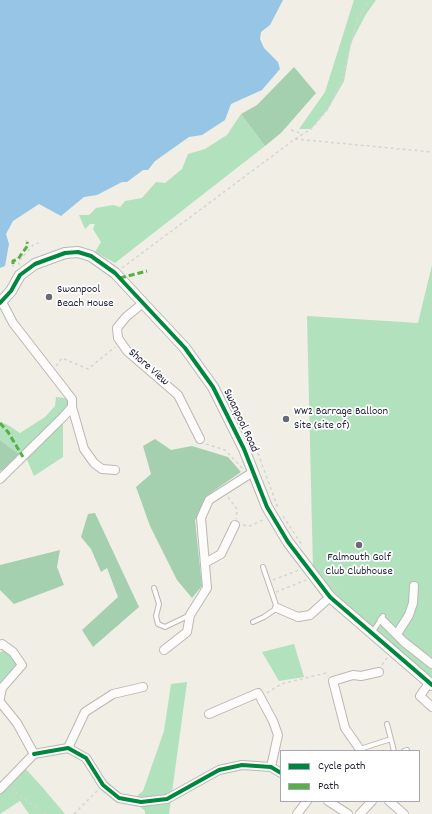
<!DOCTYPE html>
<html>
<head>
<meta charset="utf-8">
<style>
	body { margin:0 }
	#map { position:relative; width:432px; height:814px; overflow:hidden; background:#f1eee5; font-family:Dekko,sans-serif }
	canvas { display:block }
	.legend { position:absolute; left:280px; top:750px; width:140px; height:52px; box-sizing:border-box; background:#fff; border:1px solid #a7a7b1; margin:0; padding:5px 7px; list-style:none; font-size:12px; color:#22223b }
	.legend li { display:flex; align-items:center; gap:8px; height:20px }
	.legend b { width:20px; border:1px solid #a7a7b1 }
</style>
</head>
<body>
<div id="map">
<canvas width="432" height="814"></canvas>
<ul class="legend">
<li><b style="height:5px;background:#00873e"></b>Cycle path</li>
<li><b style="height:5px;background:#55b146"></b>Path</li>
</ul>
</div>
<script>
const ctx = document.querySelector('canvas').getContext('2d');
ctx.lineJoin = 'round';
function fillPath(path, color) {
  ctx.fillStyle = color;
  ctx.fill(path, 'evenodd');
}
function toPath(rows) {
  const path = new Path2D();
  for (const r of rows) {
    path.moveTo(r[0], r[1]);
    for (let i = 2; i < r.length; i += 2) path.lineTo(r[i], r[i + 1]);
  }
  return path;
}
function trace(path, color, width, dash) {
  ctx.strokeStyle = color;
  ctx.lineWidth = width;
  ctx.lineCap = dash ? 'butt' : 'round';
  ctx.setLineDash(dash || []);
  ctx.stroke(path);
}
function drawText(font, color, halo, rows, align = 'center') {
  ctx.font = font + ' Dekko,sans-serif';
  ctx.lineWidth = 3.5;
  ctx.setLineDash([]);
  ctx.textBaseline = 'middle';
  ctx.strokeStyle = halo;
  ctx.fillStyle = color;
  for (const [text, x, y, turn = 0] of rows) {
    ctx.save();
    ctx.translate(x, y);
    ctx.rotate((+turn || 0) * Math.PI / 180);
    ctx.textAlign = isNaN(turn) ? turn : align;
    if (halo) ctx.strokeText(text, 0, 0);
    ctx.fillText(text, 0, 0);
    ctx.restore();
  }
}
const green = toPath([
	[354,0,376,0,366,14,351,43,344,81,328,109,311,129,299,129,325,92],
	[241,114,265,146,115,263,95,252,101,242,93,229,95,224,90,224,85,229,79,215,89,215,96,208,113,205,120,207,125,201,142,198,156,182,165,183,182,169,188,154,205,149,227,135],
	[432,265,432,677,398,651,341,600,313,568,307,316,418,323],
	[56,397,72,399,63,418,63,457,34,476,25,455,23,457,0,440,0,422,8,425,20,433,45,417,55,406],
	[294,644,304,677,279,681,262,652],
	[5,650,12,656,17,664,0,683,0,652],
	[187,682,169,814,145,814,145,811,136,803,138,795,143,791,164,731,171,684],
	[24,767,43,788,65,814,29,814,20,801,0,814,0,793]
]);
const forest = toPath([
	[294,67,316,93,281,133,265,146,241,114,257,105],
	[155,439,171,450,192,446,228,457,241,472,212,492,195,520,202,586,192,598,177,580,150,526,136,487,151,474,143,446],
	[0,440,23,457,0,471],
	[95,513,139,607,93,647,82,630,118,597,107,568,101,572,91,549,81,537,88,514],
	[60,550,57,567,64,585,14,604,0,590,0,565]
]);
const water = toPath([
	[0,0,283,0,270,25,261,32,260,39,264,48,278,62,280,69,262,90,231,104,225,120,202,135,189,137,155,161,148,170,143,170,127,182,122,182,97,195,84,197,61,216,39,204,13,221,6,234,9,244,5,266,0,268]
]);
const path = toPath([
	[291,130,303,134],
	[295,139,432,152],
	[26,240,27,242],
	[13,264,13,270],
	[20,265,18,262,34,244,39,243],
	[122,268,295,139,311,129,328,109,341,82,357,20,369,0],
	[56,366,62,358,88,369,115,347],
	[230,400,259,456,278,508],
	[206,444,225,450,243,469],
	[228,497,237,509,236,519],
	[283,516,302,545],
	[243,525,250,526,265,519],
	[326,577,338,593],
	[273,580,299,570],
	[276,592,306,580],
	[382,665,387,658],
	[267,693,281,684,326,673,328,676],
	[10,788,45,814],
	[74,814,98,790]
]);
const service = toPath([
	[154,588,159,604,156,616,158,624,165,627,190,615],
	[253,622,264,617,277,608,263,567],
	[372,633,383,616],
	[387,724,394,751],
	[360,749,391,739],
	[404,751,407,750]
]);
const minor = toPath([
	[143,303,126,317,117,328,118,338,127,351,178,395,200,439],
	[72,407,84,449,94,463,102,469,115,470],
	[0,479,63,417,72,407,72,399,13,323,2,302],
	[205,563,221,554,235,525],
	[277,608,298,617,310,615,330,597],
	[382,620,404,642,432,664],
	[397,634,409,615,413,603,414,586],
	[0,645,2,644,13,652,22,665,2,688,0,698],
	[164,650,187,632,190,615,207,588,201,518,209,500,253,472],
	[429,683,420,696,432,707],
	[0,702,17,723,34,754],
	[209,714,258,693,273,721,278,735,271,767],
	[68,748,85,712,113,694,143,687],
	[361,751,345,728,333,681,353,675,361,676,379,672],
	[34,754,68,748,86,758,103,785,119,798,141,802,167,799,219,770,242,765,271,767,281,773],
	[0,789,34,754],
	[328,801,348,814],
	[389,801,404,814],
	[297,814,307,801],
	[360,814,372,801]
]);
const tertiary = toPath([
	[0,303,11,291,20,275,35,264,65,253,78,252,91,256,115,273,185,348,213,387,244,449,267,507,288,542,330,597,432,685]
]);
const quiet = toPath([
	[13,264,13,261,18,259,28,245,27,242],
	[120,278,147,271],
	[0,423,8,432,23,457]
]);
const cycleway = toPath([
	[0,303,11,291,20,275,35,264,65,253,78,252,91,256,115,273,185,348,213,387,244,449,267,507,288,542,330,597,432,685],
	[34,754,68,748,86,758,103,785,119,798,141,802,167,799,219,770,242,765,271,767,281,773]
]);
const markers = [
	[49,297,4,"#6a6976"],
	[286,419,4,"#6a6976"],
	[359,545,4,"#6a6976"]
];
const poiNames = [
	["Swanpool",57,290],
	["Beach House",57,304],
	["WW2 Barrage Balloon",294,412],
	["Site (site of)",294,426],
	["Falmouth Golf",359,558,"center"],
	["Club Clubhouse",359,572,"center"]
];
const streetNames = [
	["Shore View",148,368,41],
	["Swanpool Road",240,421,65]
];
fillPath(green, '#b1e1bd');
fillPath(forest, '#a5d0b0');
fillPath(water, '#96c5e5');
trace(service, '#b9b8b4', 6);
trace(minor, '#b9b8b4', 10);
trace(tertiary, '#b9b8b4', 12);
trace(path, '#d6d5d4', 1.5, [3, 3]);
trace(service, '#fdfcfb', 4);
trace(minor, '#fdfcfb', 8);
trace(tertiary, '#fdfcfb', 10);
trace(quiet, '#55b146', 3, [6, 3]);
trace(cycleway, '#00873e', 4);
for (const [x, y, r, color] of markers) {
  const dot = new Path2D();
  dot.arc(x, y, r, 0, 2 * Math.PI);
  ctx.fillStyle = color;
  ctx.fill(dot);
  trace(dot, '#fff', 1.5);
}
drawText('12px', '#22223b', '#fff', poiNames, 'left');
drawText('12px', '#22223b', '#fff', streetNames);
</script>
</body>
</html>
